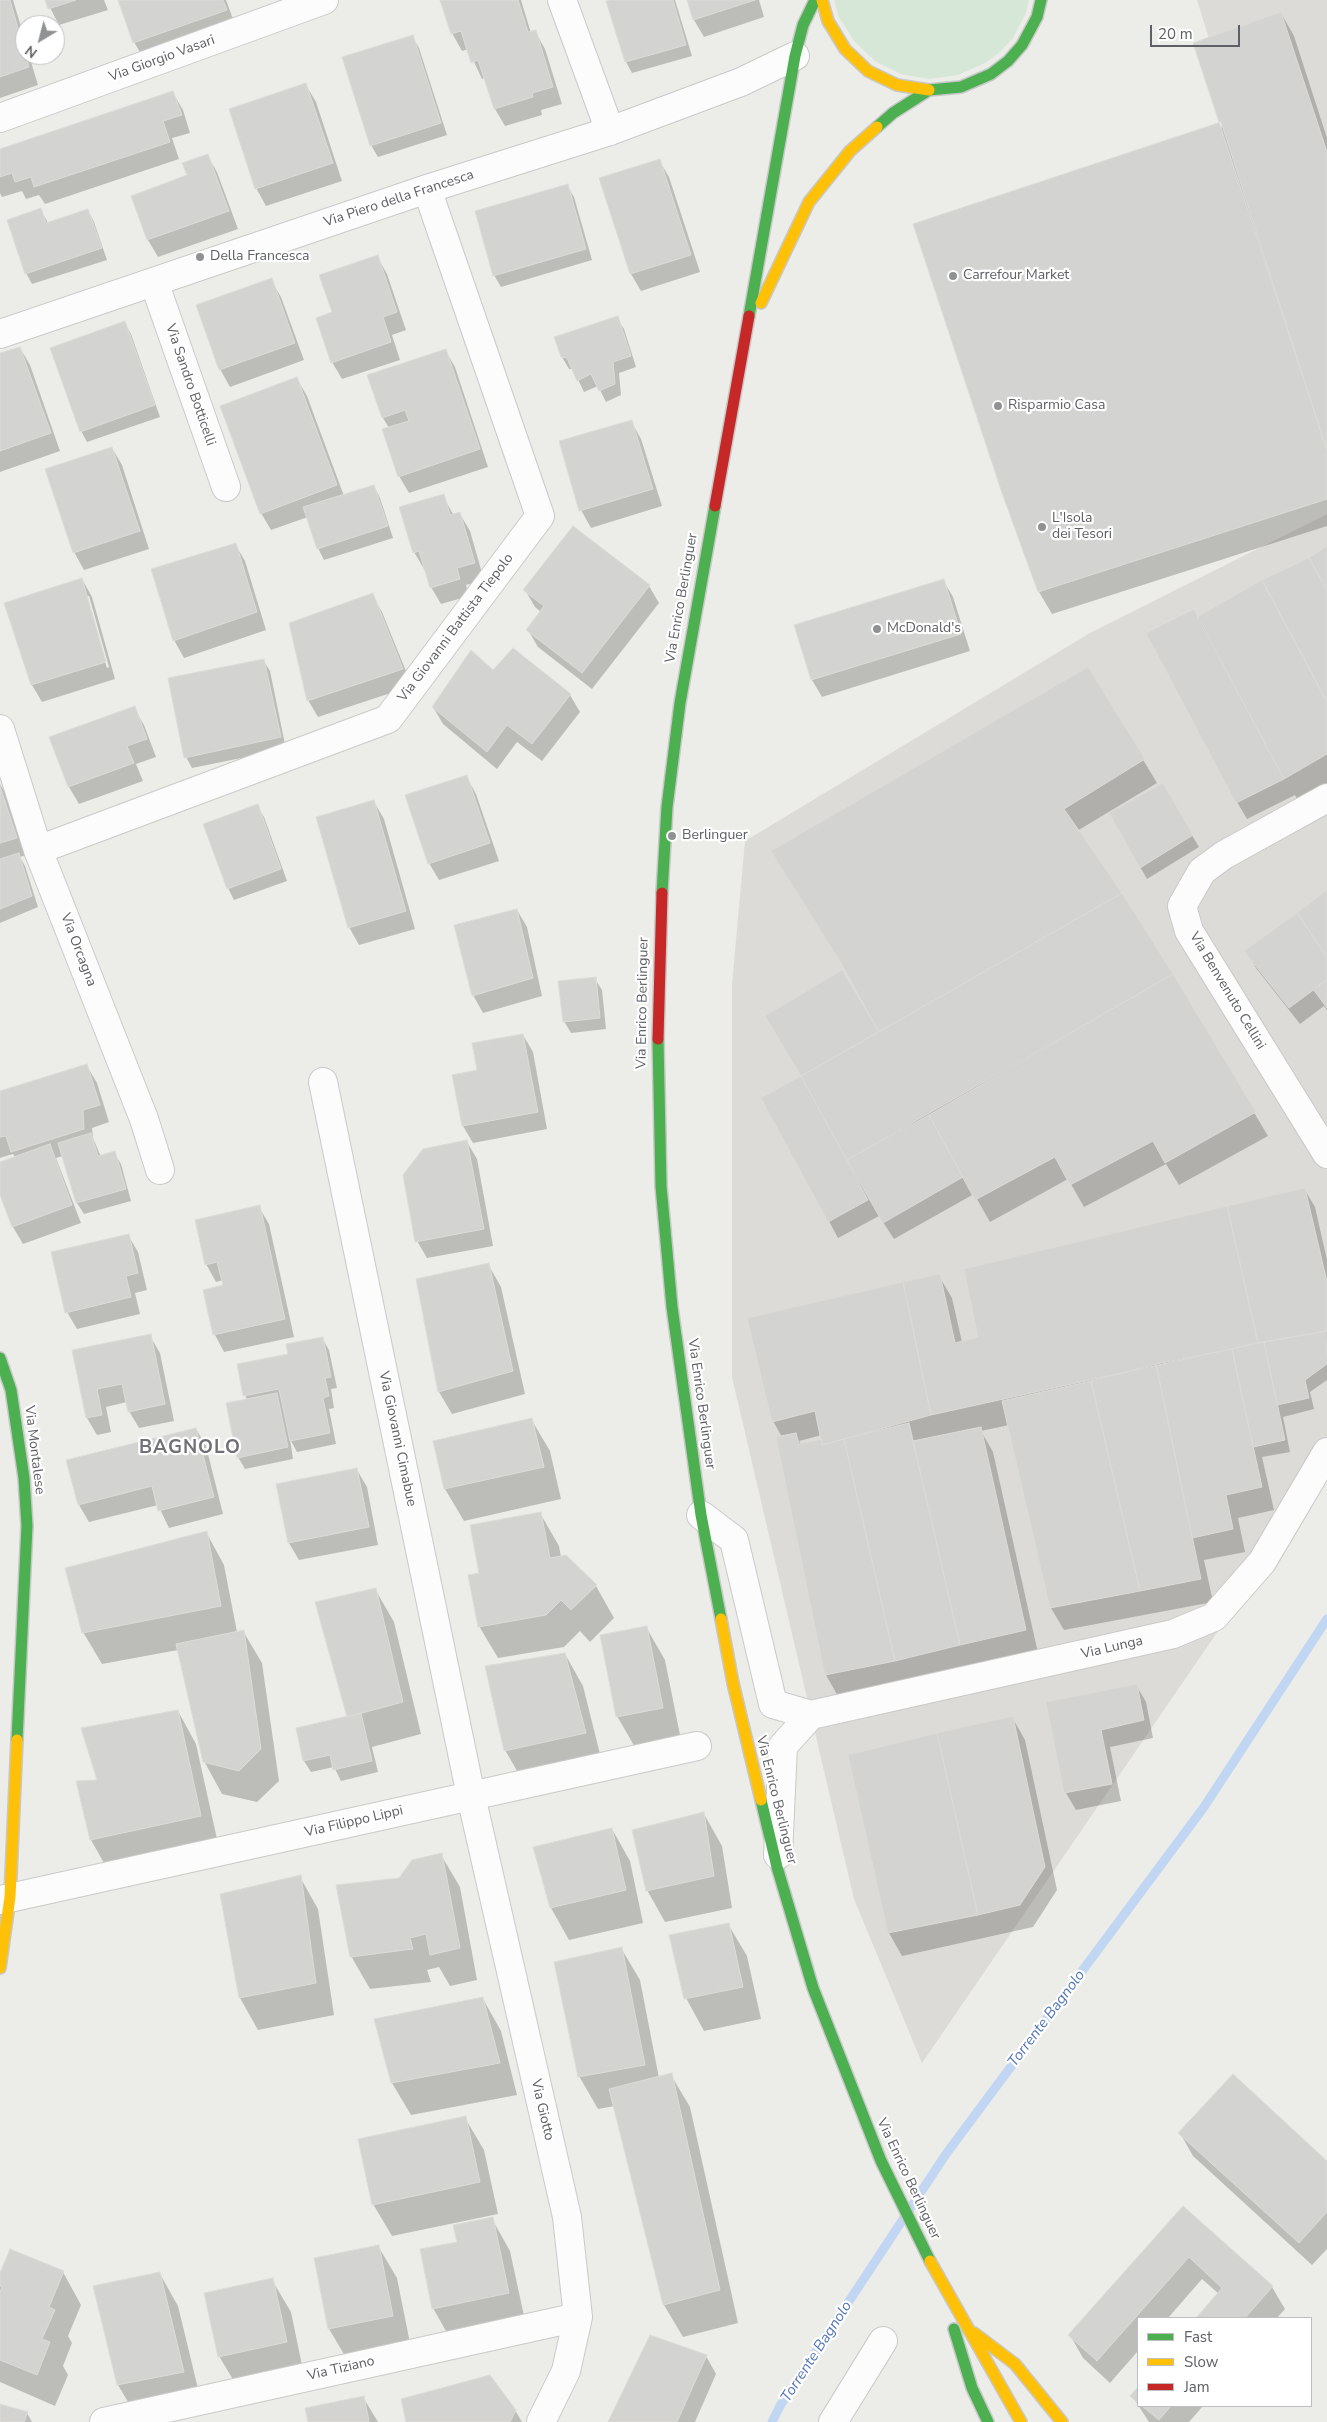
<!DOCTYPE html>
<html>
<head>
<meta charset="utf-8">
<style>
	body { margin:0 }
	#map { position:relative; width:1327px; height:2422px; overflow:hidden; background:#ecece8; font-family:"Nunito Sans",sans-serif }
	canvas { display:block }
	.legend { position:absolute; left:1137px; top:2317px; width:175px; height:90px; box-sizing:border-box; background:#fff; border:1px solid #bebfc1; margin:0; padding:6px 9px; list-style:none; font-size:15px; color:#5d6065 }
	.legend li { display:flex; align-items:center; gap:10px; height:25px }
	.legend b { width:25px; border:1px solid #bebfc1 }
	.north { position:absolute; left:15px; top:15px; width:50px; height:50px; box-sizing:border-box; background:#fff; border:1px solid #bebfc1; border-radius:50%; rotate:217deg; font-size:14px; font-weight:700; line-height:20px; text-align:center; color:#5d6065 }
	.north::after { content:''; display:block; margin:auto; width:18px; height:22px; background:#8f9193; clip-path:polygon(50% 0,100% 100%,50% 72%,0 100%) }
	.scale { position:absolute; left:1150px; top:25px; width:90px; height:22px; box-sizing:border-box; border:2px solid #5d6065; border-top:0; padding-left:6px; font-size:15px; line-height:18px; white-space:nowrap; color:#5d6065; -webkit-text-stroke:4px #fff; paint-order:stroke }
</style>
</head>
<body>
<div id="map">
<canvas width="1327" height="2422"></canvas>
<ul class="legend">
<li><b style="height:6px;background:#4caf50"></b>Fast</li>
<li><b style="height:6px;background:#ffc107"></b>Slow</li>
<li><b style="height:6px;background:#c62828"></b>Jam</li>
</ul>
<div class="north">N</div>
<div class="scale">20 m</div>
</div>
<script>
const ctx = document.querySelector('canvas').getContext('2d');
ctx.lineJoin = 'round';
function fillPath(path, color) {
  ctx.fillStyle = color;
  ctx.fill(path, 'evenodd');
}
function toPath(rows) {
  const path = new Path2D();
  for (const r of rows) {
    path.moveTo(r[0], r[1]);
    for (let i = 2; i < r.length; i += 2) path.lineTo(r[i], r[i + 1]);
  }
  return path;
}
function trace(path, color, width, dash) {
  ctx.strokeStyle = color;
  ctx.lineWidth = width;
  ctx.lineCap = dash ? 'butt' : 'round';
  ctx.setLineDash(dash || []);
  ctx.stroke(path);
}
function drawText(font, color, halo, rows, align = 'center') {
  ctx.font = font + ' "Nunito Sans",sans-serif';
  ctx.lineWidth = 4.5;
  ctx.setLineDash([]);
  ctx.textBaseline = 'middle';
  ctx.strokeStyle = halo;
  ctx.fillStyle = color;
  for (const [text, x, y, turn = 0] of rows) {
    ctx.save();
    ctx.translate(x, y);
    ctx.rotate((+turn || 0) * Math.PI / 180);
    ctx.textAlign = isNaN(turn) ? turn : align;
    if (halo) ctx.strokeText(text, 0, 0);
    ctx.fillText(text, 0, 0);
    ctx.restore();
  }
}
const industrial = toPath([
	[1197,0,1327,0,1327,420],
	[1327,514,1327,1472,922,2063,854,1899,732,1377,732,984,745,841,1090,633]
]);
const green = toPath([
	[834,0,1029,0,1026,13,1013,38,1000,52,985,63,958,75,929,79,901,74,875,61,854,41,839,17]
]);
const shadow = toPath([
	[0,0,13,0,25,40,25,55,29,55,38,85,0,98],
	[46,0,104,0,108,10,59,25],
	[120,0,226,0,236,27,144,59,134,42],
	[442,0,521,0,531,33,535,31,545,49,562,104,541,110,542,115,505,126,495,109,485,78,482,79,468,49,462,51,452,33],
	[615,0,675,0,692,56,632,73,626,62],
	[688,0,759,0,764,17,704,37,694,20],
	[1281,13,1294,36,1327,138,1327,526,1052,614,1039,592,1223,123],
	[412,36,419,48,447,135,378,157,371,145],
	[306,85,316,102,342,181,266,206,256,188],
	[173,93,183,110,190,133,172,138,179,159,45,204,39,195,26,199,22,191,2,197,0,193,0,150],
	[207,155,217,172,238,229,158,257,148,240,133,196,189,176],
	[659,160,669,177,700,272,641,291,631,274],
	[567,186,574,197,592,260,501,287,494,275],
	[41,210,48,223,88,210,94,222,107,260,32,284,26,273],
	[377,256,387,274,406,330,392,335,400,360,342,379,332,362,333,313],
	[271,280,281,297,304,360,230,387,220,369],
	[617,318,624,329,636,367,619,373,621,395,606,402,598,386,584,392,573,369,569,369,562,357],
	[125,323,131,334,160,417,87,442,81,431],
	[20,348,30,365,60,451,0,472,0,355],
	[445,350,455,367,488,467,409,493,399,476,389,428,383,418,368,376],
	[297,379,307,396,344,496,374,486,380,498,393,538,324,560,318,548,308,517,271,530,261,513],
	[631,421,641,439,662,506,591,528,581,510],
	[112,448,122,465,149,549,84,570,74,552],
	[443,496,454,516,460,514,470,531,484,580,466,585,469,596,441,604,431,587,426,569,424,569,414,552],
	[235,544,245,561,266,630,184,658,174,640],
	[1327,548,1327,784,1298,801,1295,795,1247,819,1237,802,1198,619],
	[82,579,92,597,115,679,42,702,32,685,5,604],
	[86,596,89,596,109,667,107,668],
	[943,580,953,597,970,651,822,697,812,680],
	[649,586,659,603,592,689,538,647,528,630,541,612,535,607,525,590],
	[372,595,382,612,412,686,318,717,308,700],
	[513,650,570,695,580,712,542,761,517,742,497,769,443,724,433,707,493,672],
	[263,660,270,671,286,749,192,768,186,757],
	[1088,668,1157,783,1077,831,1172,975,1268,1136,1179,1185,1166,1164,1084,1207,1068,1179,990,1222,974,1194,894,1239,879,1216,838,1238,763,1098,882,1038],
	[134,708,144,725,156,757,136,764,143,781,79,804,69,787,51,738],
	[466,776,476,794,499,861,439,880,429,863],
	[0,784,6,794,26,855,20,857,25,866,38,907,0,923],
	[1162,785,1199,847,1147,879,1110,814],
	[374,802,384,819,415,929,359,945,349,927],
	[257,806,264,817,287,881,234,900,228,888],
	[1327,892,1327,1010,1324,1006,1300,1024,1256,968,1246,951],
	[517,910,527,927,542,996,483,1013,473,995],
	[595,979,602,990,606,1029,571,1033,564,1021],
	[523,1035,533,1052,547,1129,473,1143,463,1126,454,1076,479,1071],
	[87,1066,97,1083,109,1122,92,1128,93,1138,101,1157,114,1153,121,1164,131,1201,84,1214,77,1203,63,1156,56,1158,81,1223,23,1244,13,1227,0,1192,0,1163,15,1157,13,1154,0,1158,0,1092],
	[467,1142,477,1159,493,1246,427,1258,417,1241],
	[1305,1190,1315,1207,1327,1260,1327,1380,1310,1392,1314,1409,1283,1417,1290,1452,1262,1457,1274,1510,1238,1518,1245,1552,1204,1560,1213,1602,1064,1630,1051,1608,1009,1425,981,1431,993,1452,1038,1653,839,1698,826,1675,777,1438,782,1437,773,1421,939,1276,952,1298,962,1342,979,1338],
	[822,1435,823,1440,802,1445,799,1441],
	[259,1207,269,1224,294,1337,224,1352,215,1335,204,1291,224,1286,223,1280,216,1282,206,1264],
	[128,1235,138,1252,147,1290,135,1293,140,1314,77,1329,67,1312],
	[488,1264,501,1287,525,1394,452,1414,439,1392],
	[150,1336,160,1353,174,1421,139,1428,129,1411,127,1402,106,1407,111,1432,97,1435,87,1418,73,1351],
	[322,1338,329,1350,337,1388,331,1389,334,1408,329,1409,336,1444,297,1452,290,1439,293,1459,245,1469,238,1457,247,1400,245,1395,290,1355],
	[531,1419,550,1451,561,1499,464,1521,445,1489,435,1442],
	[196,1429,206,1446,223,1514,169,1528,158,1505,89,1522,79,1505],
	[357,1470,367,1487,378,1545,299,1560,289,1543],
	[540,1513,559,1546,561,1557,596,1586,614,1618,590,1642,580,1631,564,1647,498,1658,479,1626,481,1574],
	[206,1532,224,1565,237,1632,243,1631,262,1663,279,1781,257,1802,222,1794,204,1761,178,1650,102,1664,83,1632],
	[375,1589,394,1622,421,1734,372,1747,378,1772,341,1781,334,1767,311,1772,304,1761,297,1729,348,1717],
	[646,1627,665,1660,681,1740,636,1749,617,1716],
	[565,1654,583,1686,603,1766,524,1783,505,1750],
	[1136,1685,1146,1702,1153,1738,1110,1747,1121,1801,1076,1810,1066,1793,1047,1703],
	[178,1711,196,1744,219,1848,109,1872,91,1840,78,1782,99,1782],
	[1012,1717,1025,1740,1057,1890,1033,1927,902,1956,889,1933,850,1756],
	[704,1814,722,1846,732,1908,665,1922,647,1890],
	[612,1829,630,1861,643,1923,569,1940,551,1908],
	[441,1855,460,1887,477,1980,450,1986,439,1967,427,1970,431,1982,370,1989,351,1956,400,1879],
	[300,1877,318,1909,334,2015,258,2030,240,1998],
	[728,1924,747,1956,761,2019,704,2031,686,1998],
	[621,1948,640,1980,659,2078,671,2075,690,2107,738,2323,683,2337,664,2305,615,2106,598,2109,579,2076],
	[483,1999,501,2031,517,2095,411,2115,392,2083],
	[465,2118,484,2150,498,2214,392,2236,373,2204],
	[1180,2133,1327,2163,1327,2249,1312,2265,1193,2156],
	[1183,2208,1272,2287,1285,2309,1277,2318,1198,2318,1219,2294,1202,2279,1168,2318,1138,2318,1138,2351,1110,2383,1083,2358,1070,2335],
	[492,2219,510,2251,526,2325,451,2340,433,2308,458,2243],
	[378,2246,397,2278,411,2348,348,2361,329,2329],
	[63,2272,81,2305,68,2336,72,2343,63,2366,68,2375,55,2406,0,2382,0,2276],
	[160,2274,178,2306,202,2405,137,2417,118,2385,95,2287],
	[272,2280,291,2312,304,2375,238,2388,219,2356],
	[706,2356,716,2374,695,2422,610,2422],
	[1138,2389,1138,2406,1203,2406,1189,2422,1149,2422,1132,2396],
	[363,2397,378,2422,309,2422],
	[0,2405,27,2413,32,2422,0,2422],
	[515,2410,522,2422,407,2422]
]);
const stream = toPath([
	[772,2422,780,2406,946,2154,1204,1807,1327,1619]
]);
const building = toPath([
	[0,0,10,0,29,67,0,77,0,0],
	[45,0,76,0,48,9,45,0],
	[118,0,223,0,227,10,133,43,118,0],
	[440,0,518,0,528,32,536,30,553,87,532,93,533,97,494,109,478,60,471,63,461,31,451,34,440,0],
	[610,0,673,0,686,45,625,62,606,1,610,0],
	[687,0,755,0,693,20,687,0],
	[1281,12,1327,152,1327,450,1193,43,1281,12],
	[413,35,441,123,370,146,342,57,413,35],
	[306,83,333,163,255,189,229,109,306,83],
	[173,91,182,115,163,121,170,142,34,187,31,177,15,182,12,173,0,177,0,149,173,91],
	[1221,122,1327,451,1327,499,1038,592,1002,493,913,224,1221,122],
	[208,154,229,211,147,240,131,196,187,175,182,163,208,154],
	[660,159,691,255,630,274,599,178,660,159],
	[568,184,586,249,493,276,475,211,568,184],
	[41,208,46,223,88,209,102,248,25,274,7,220,41,208],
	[378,255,397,312,383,317,391,342,331,363,316,318,332,312,319,275,378,255],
	[272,278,295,343,219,370,196,305,272,278],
	[618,316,631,356,613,362,615,384,599,391,591,374,577,381,567,358,561,357,554,337,618,316],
	[125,321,155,405,80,432,50,348,125,321],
	[20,347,51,433,0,451,0,353,20,347],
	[446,349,480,449,398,477,382,429,409,421,405,410,382,418,367,375,446,349],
	[297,377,337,485,260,514,220,406,297,377],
	[632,420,653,489,579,511,559,441,632,420],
	[112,447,140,531,73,553,45,469,112,447],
	[374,485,388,526,317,549,303,507,374,485],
	[444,494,450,515,460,512,475,563,457,568,460,579,430,588,419,551,413,553,399,507,444,494],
	[573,526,650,585,582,673,526,630,544,606,523,590,573,526],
	[236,543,257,612,173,641,151,569,236,543],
	[1327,546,1327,590,1309,558,1327,546],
	[1309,558,1327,590,1327,702,1262,580,1309,558],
	[82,578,106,662,31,685,4,603,82,578],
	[944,579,961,634,811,680,794,625,944,579],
	[1262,580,1327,702,1327,754,1284,779,1197,617,1262,580],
	[373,593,403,669,307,701,289,623,373,593],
	[1194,609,1284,779,1236,803,1146,633,1194,609],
	[513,648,571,694,532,744,507,725,487,752,432,707,471,650,493,670,513,648],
	[264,659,281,737,184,758,168,678,264,659],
	[1088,667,1145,759,1064,809,1122,893,879,1032,841,963,771,851,1088,667],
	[135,706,147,739,127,746,134,763,68,787,49,737,135,706],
	[467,775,490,843,428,864,405,795,467,775],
	[1163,783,1193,835,1140,868,1109,813,1163,783],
	[0,786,17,838,0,843,0,786],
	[374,800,406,911,348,928,316,817,374,800],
	[258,804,281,869,227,889,203,824,258,804],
	[19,853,32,896,0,909,0,859,19,853],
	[1327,890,1327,957,1297,913,1327,890],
	[1122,893,1173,974,847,1160,801,1076,1122,893],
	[517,909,533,978,472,996,454,925,517,909],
	[1297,913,1327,957,1327,980,1289,1008,1244,951,1297,913],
	[842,970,879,1032,801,1076,765,1016,842,970],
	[1173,974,1256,1112,1165,1163,1153,1141,1070,1185,1055,1157,975,1200,929,1115,1173,974],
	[596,977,600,1018,563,1022,558,981,596,977],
	[1327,980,1327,1008,1313,989,1327,980],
	[523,1034,538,1112,462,1126,452,1075,477,1070,472,1043,523,1034],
	[87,1064,100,1105,83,1110,84,1129,11,1152,6,1136,0,1137,0,1091,87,1064],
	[801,1076,868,1200,828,1222,761,1098,801,1076],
	[929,1115,963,1177,883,1223,847,1160,929,1115],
	[91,1133,98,1156,115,1151,126,1189,76,1203,58,1143,91,1133],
	[467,1140,484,1229,415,1242,403,1175,423,1149,467,1140],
	[50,1144,72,1205,12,1227,0,1195,0,1162,50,1144],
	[1305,1188,1327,1282,1327,1331,1258,1343,1227,1206,1305,1188],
	[260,1205,285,1319,213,1335,203,1290,223,1285,217,1262,205,1265,195,1220,260,1205],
	[1227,1206,1258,1343,931,1415,903,1282,940,1274,955,1343,978,1337,964,1269,1227,1206],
	[129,1234,138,1273,126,1276,131,1297,65,1313,51,1252,129,1234],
	[489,1263,513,1371,438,1392,416,1279,489,1263],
	[903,1282,931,1415,822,1445,815,1411,772,1422,747,1318,903,1282],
	[1326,1331,1327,1364,1305,1380,1309,1398,1277,1405,1264,1342,1326,1331],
	[151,1334,165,1404,128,1412,122,1384,97,1389,102,1415,86,1418,72,1350,151,1334],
	[323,1337,331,1377,325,1378,329,1396,323,1398,330,1433,290,1441,279,1389,243,1396,237,1364,288,1354,286,1344,323,1337],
	[1264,1342,1285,1440,1253,1447,1232,1349,1264,1342],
	[1232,1349,1262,1487,1226,1495,1233,1529,1192,1538,1156,1364,1232,1349],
	[1156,1364,1201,1579,1140,1591,1091,1381,1156,1364],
	[1091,1381,1140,1591,1050,1608,1002,1401,1091,1381],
	[277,1393,288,1447,237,1458,226,1403,277,1393],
	[532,1418,544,1467,444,1489,433,1441,532,1418],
	[909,1423,960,1645,895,1661,844,1439,909,1423],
	[981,1427,1026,1630,960,1645,913,1441,981,1427],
	[196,1428,214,1497,158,1511,152,1486,78,1505,66,1460,196,1428],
	[796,1433,799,1444,822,1439,822,1445,844,1439,895,1661,825,1675,776,1437,796,1433],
	[357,1468,369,1527,288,1543,276,1484,357,1468],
	[541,1512,550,1558,566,1555,597,1585,571,1610,561,1600,546,1615,478,1627,468,1575,479,1573,470,1525,541,1512],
	[207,1531,221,1606,82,1633,65,1568,207,1531],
	[376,1588,403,1702,347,1717,315,1602,376,1588],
	[647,1626,663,1708,616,1717,600,1635,647,1626],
	[244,1630,261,1749,239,1771,203,1762,176,1644,244,1630],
	[565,1653,586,1733,504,1751,485,1666,565,1653],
	[1137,1684,1144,1720,1101,1730,1112,1784,1064,1793,1046,1702,1137,1684],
	[178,1710,201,1816,90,1840,76,1781,97,1780,81,1728,178,1710],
	[361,1713,372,1761,333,1770,330,1755,303,1761,296,1728,361,1713],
	[1013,1716,1045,1867,1020,1905,978,1915,937,1733,1013,1716],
	[937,1733,978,1915,888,1933,848,1755,937,1733],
	[704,1812,714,1876,646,1891,632,1830,704,1812],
	[612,1828,626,1890,550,1908,533,1847,612,1828],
	[442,1853,460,1948,430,1955,426,1934,410,1938,413,1949,350,1957,336,1885,399,1878,412,1860,442,1853],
	[301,1875,316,1983,239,1998,220,1894,301,1875],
	[729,1923,743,1987,684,1999,669,1935,729,1923],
	[622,1947,645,2065,578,2077,554,1962,622,1947],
	[483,1997,500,2063,391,2083,374,2019,483,1997],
	[672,2073,720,2290,663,2305,609,2089,672,2073],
	[1233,2074,1327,2161,1327,2212,1299,2243,1178,2133,1233,2074],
	[466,2116,480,2182,372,2205,358,2139,466,2116],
	[1183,2206,1273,2286,1245,2318,1196,2318,1222,2288,1189,2257,1097,2361,1068,2335,1183,2206],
	[493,2217,509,2293,432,2309,420,2249,457,2242,453,2225,493,2217],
	[379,2245,393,2316,328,2329,314,2258,379,2245],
	[10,2249,64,2271,49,2307,55,2310,42,2339,50,2342,37,2375,0,2360,0,2292,2,2287,0,2286,0,2273,10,2249],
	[160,2272,184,2372,117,2385,93,2286,160,2272],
	[273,2278,287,2342,218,2357,204,2293,273,2278],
	[650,2335,707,2355,677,2422,608,2422,650,2335],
	[490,2375,516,2410,510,2422,406,2422,401,2399,490,2375],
	[1138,2387,1138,2403,1130,2396,1138,2387],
	[364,2396,369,2422,308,2422,305,2408,364,2396],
	[0,2404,28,2412,24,2422,0,2422,0,2404],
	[1142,2406,1171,2406,1159,2420,1142,2406]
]);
const street = toPath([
	[562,0,610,131],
	[0,118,324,0],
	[154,282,226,487],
	[0,334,427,189,610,131,741,82,795,56],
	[0,729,38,850,144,1119,160,1170],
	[1327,798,1224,855,1202,871,1182,906,1189,931,1327,1154],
	[38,850,388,719,540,516,427,189],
	[323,1082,471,1796,567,2217,578,2317,566,2371,541,2422],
	[701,1515,734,1540,773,1704,811,1715,1173,1634,1214,1617,1262,1562,1327,1452],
	[778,1855,783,1746,811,1715],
	[0,1900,697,1746],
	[104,2422,578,2317],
	[833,2422,883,2341]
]);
const fast = toPath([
	[929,90,961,87,991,74,1008,61,1022,45,1037,17,1041,0],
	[877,127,893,113,929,90],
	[749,316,795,56,803,25,815,0],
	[662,893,667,807,680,703,715,506],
	[658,1039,661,1186,672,1307,701,1515,721,1619],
	[0,1358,11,1390,24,1478,27,1526,17,1740],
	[761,1800,777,1867,813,1988,881,2161,930,2261],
	[954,2329,972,2388,988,2422]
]);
const slow = toPath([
	[822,0,828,21,845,49,868,71,897,85,929,90],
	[761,303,809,202,850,151,877,127],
	[721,1619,733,1683,761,1800],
	[0,1968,10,1897,17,1740],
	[930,2261,1021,2422],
	[974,2333,1015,2364,1062,2422]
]);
const jam = toPath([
	[715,506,749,316],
	[658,1039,662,893]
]);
const markers = [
	[200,257,5,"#8f9193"],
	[953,276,5,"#8f9193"],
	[998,406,5,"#8f9193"],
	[1042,527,5,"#8f9193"],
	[877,629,5,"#8f9193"],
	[672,836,5,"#8f9193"]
];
const streetNames = [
	["Via Giorgio Vasari",162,59,-20],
	["Via Piero della Francesca",399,199,-18],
	["Via Sandro Botticelli",190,385,71],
	["Via Enrico Berlinguer",682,598,-80],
	["Via Giovanni Battista Tiepolo",456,628,-53],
	["Via Orcagna",78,950,69],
	["Via Benvenuto Cellini",1227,991,59],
	["Via Enrico Berlinguer",643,1003,-89],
	["Via Enrico Berlinguer",701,1404,82],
	["Via Giovanni Cimabue",397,1439,78],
	["Via Montalese",34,1450,83],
	["Via Lunga",1112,1648,-13],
	["Via Enrico Berlinguer",776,1800,76],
	["Via Filippo Lippi",354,1822,-13],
	["Via Giotto",542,2110,77],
	["Via Enrico Berlinguer",908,2179,65],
	["Via Tiziano",341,2369,-13]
];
const poiNames = [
	["Della Francesca",210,257],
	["Carrefour Market",963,276],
	["Risparmio Casa",1008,406],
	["L'Isola",1052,519],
	["dei Tesori",1052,535],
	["McDonald's",887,629],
	["Berlinguer",682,836]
];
const waterNames = [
	["Torrente Bagnolo",1047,2019,-53],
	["Torrente Bagnolo",817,2352,-57]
];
const districtNames = [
	["BAGNOLO",190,1448]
];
fillPath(industrial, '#dcdbd8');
fillPath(green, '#d7e7d7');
fillPath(shadow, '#0003');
trace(stream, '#c1d6f2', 9);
fillPath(building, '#d3d3d1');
trace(building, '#dcdbd7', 1);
trace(street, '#c9cac9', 30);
trace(fast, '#c8c8c8', 14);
trace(slow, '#c8c8c8', 14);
trace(jam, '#c8c8c8', 14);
trace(street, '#fcfcfc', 28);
trace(fast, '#4caf50', 11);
trace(slow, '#ffc107', 11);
trace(jam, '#c62828', 11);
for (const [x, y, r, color] of markers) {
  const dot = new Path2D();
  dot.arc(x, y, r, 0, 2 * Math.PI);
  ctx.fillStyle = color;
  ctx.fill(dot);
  trace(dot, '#fff', 2);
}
drawText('14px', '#5d6065', '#fff', streetNames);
drawText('14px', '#5d6065', '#fff', poiNames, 'left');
drawText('italic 15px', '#5276b8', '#fff', waterNames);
ctx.letterSpacing = '1px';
drawText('bold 19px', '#6f7176', '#fff', districtNames);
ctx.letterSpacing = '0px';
</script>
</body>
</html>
